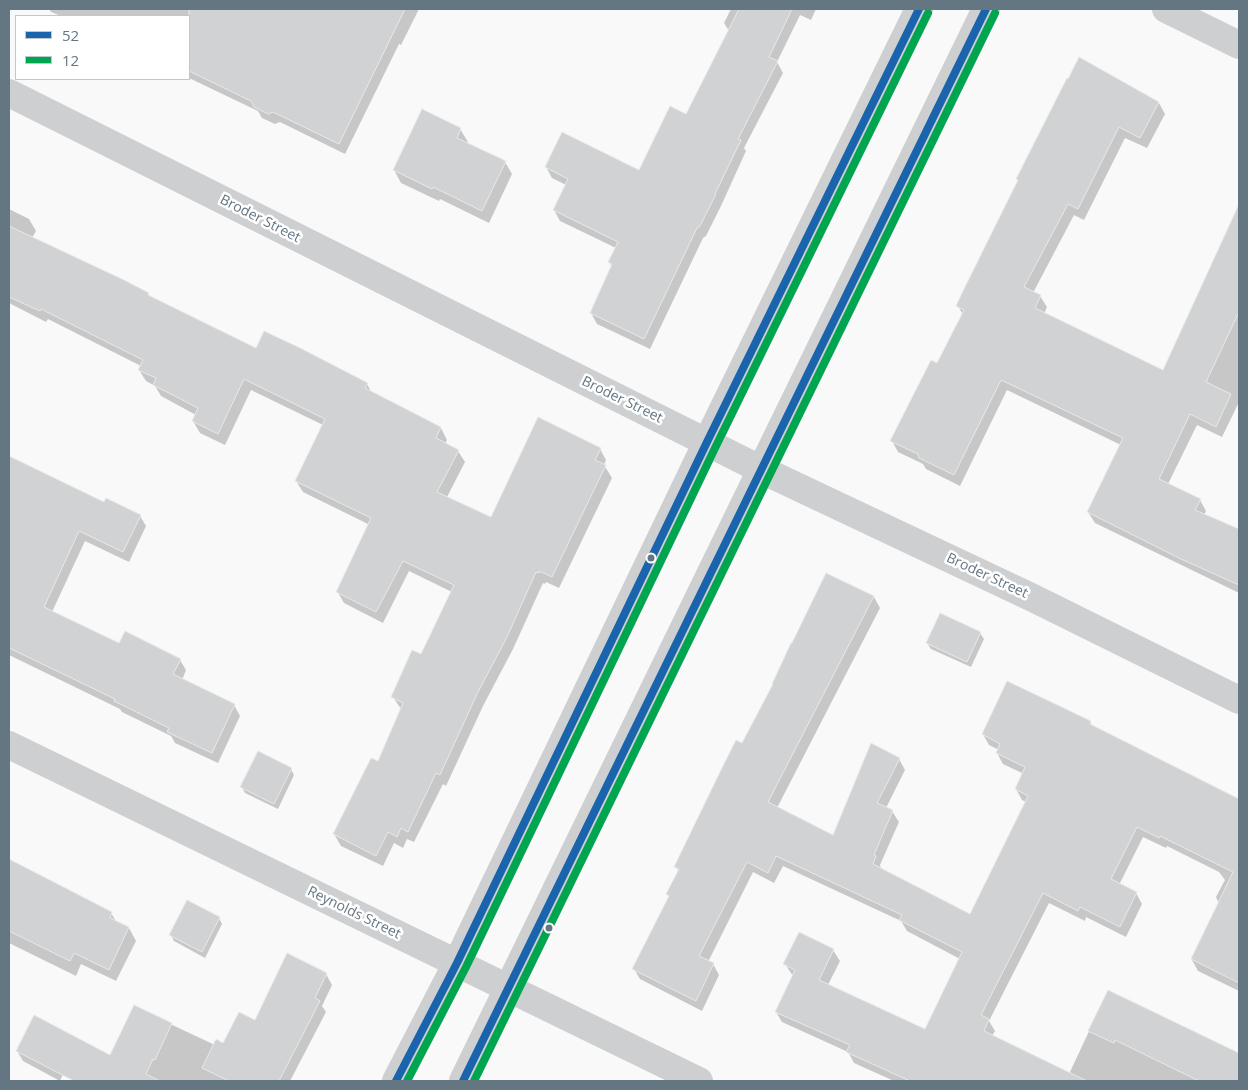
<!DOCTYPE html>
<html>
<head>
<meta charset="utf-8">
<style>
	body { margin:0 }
	#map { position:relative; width:1248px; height:1090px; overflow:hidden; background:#f9f9f9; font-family:"Open Sans",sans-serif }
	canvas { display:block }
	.frame { position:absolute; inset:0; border:10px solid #657683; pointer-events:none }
	.legend { position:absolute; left:15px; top:15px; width:175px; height:65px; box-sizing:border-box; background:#fff; border:1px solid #c1c8cd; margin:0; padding:6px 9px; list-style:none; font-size:15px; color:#657683 }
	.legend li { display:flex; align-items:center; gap:10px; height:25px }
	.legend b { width:25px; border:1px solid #c1c8cd }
</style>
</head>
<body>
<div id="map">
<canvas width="1248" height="1090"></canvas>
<div class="frame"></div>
<ul class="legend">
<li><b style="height:6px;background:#1964ac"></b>52</li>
<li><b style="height:6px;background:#00a54f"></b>12</li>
</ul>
</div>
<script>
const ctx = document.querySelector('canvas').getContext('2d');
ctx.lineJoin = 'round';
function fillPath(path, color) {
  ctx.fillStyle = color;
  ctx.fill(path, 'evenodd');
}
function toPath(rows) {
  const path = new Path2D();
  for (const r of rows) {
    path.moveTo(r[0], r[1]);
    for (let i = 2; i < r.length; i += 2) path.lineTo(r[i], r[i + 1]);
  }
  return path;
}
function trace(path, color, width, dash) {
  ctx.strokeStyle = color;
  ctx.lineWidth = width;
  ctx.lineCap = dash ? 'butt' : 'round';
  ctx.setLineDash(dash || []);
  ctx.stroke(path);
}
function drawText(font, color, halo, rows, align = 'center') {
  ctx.font = font + ' "Open Sans",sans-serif';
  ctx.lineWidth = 5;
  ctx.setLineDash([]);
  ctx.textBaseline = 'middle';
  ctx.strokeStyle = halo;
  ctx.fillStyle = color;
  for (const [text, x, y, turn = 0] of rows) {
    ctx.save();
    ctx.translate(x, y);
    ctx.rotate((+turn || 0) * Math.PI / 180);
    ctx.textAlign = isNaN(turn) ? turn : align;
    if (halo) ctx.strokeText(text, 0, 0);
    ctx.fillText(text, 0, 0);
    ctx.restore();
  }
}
const shadow = toPath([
	[49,9,214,9,281,41,297,9,419,9,401,45,399,44,345,154,280,122,275,124,262,118,258,111,189,78,189,16,61,16,51,12],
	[731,9,816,9,811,20,800,15,777,62,783,73,744,148,746,151,721,206,706,236,703,238,650,349,597,324,591,313,612,267,609,262,616,248,560,221,554,210,566,185,552,178,546,167,640,172,687,115,729,31,724,23],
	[1159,103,1165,114,1147,148,1125,138,1084,220,1074,215,1033,293,1040,296,1047,307,1044,314,1163,372,1239,206,1239,402,1222,437,1197,425,1168,484,1200,500,1206,511,1204,515,1239,531,1239,593,1095,523,1088,512,1121,445,1007,390,960,486,926,469,923,464,898,452,892,441,938,365,963,315,958,306,1019,181],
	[460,129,468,142,467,144,505,162,512,174,489,223,440,199,439,201,401,183,394,170],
	[9,209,29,219,36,231,32,238,123,281,148,294,150,297,256,349,367,384,372,393,441,428,447,440,445,444,458,451,465,462,447,497,491,519,600,449,606,460,604,465,612,478,559,588,546,582,545,584,543,583,513,649,483,706,446,786,443,784,414,842,407,839,403,848,394,843,383,866,341,846,334,834,378,762,401,709,393,697,421,656,452,592,409,571,383,623,344,603,337,591,370,525,303,492,296,481,323,425,251,390,225,445,200,433,193,421,196,415,161,396,155,386,146,381,139,370,141,366,48,319,46,322,9,303],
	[9,461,105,504,140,516,146,526,129,562,85,541,52,612,120,644,180,660,186,670,182,680,234,705,240,716,218,763,175,743,171,736,122,712,120,709,9,655],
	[826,575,874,597,880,608,777,808,833,837,899,759,905,770,886,808,892,811,899,822,880,865,881,869,971,915,1026,802,1022,800,1016,789,1024,774,1003,764,997,753,999,750,989,745,983,734,1090,722,1093,727,1239,800,1239,991,1198,971,1192,960,1219,904,1216,897,1225,880,1219,872,1167,846,1166,848,1143,837,1119,885,1136,893,1142,904,1126,937,1086,917,1085,921,1049,903,989,1021,995,1031,992,1036,1069,1074,1108,991,1239,1055,1239,1081,894,1081,854,1063,848,1052,782,1022,776,1012,793,976,785,964,800,934,833,950,840,961,828,985,925,1031,960,959,907,931,901,921,783,866,774,883,753,872,708,962,713,964,719,975,702,1011,640,979,634,969,670,898,668,894,679,872,676,867,774,685],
	[980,633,984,639,971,667,931,649,927,643],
	[291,769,294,775,278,809,245,793,242,787],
	[9,860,111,913,117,923,129,928,136,941,116,981,81,964,76,976,9,943],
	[219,918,222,924,205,958,174,941,171,935],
	[326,974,332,985,322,1006,326,1012,290,1081,78,1081,63,1074,60,1081,23,1061,17,1051,111,1057,134,1007,215,1045,224,1045]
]);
const building = toPath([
	[189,9,405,9,339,144,273,112,268,114,254,107,251,101,189,71,189,9],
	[739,9,792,9,769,57,778,61,738,139,741,140,715,194,716,194,700,226,697,228,644,339,590,313,612,264,608,262,618,242,553,210,568,179,545,167,562,132,639,170,670,106,686,114,739,9],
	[1079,57,1159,102,1140,138,1119,127,1078,209,1068,204,1024,287,1041,295,1035,308,1163,370,1239,204,1239,312,1206,382,1231,394,1216,427,1190,414,1159,479,1201,499,1195,510,1239,529,1239,585,1181,559,1087,512,1123,438,1001,380,954,475,919,458,918,454,890,441,931,360,937,363,964,310,956,306,962,293,1018,180,1016,179,1067,78,1068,79,1079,57],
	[422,109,461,128,457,138,506,161,482,211,433,187,432,189,393,170,422,109],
	[9,226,124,280,149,293,148,295,256,348,264,331,298,347,368,383,365,388,441,427,436,438,459,450,437,492,491,517,538,417,601,448,595,460,606,465,552,577,539,571,539,573,536,572,507,637,477,694,440,775,436,773,408,832,401,828,397,837,388,832,376,856,333,834,371,758,378,761,403,703,391,697,412,650,421,654,454,585,403,561,376,612,336,592,371,518,295,481,325,419,244,379,218,434,192,421,198,408,153,385,156,378,138,370,143,360,41,309,40,311,9,297,9,226],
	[9,456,104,502,106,498,141,515,123,552,79,531,44,607,119,643,125,631,181,659,173,674,235,704,212,753,167,732,169,728,114,701,115,699,9,648,9,456],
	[826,573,874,596,768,802,833,835,871,743,900,758,877,803,893,810,874,855,876,856,873,864,970,914,1028,796,1015,789,1025,767,996,753,1000,744,982,734,1007,681,1091,721,1090,724,1239,799,1239,983,1191,959,1233,872,1160,836,1159,838,1137,827,1111,879,1137,892,1120,927,1080,907,1078,911,1043,893,981,1015,989,1019,984,1031,1087,1081,910,1081,846,1052,850,1045,775,1012,795,970,783,964,799,932,834,949,819,980,925,1029,962,952,899,920,902,915,776,856,768,873,747,862,699,956,714,963,696,1001,632,969,669,896,666,894,679,869,674,867,720,772,736,740,742,743,773,684,772,684,791,643,792,643,826,573],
	[940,613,981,632,967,662,926,643,940,613],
	[258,751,292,768,274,804,240,787,258,751],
	[9,859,112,912,110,918,129,927,109,970,74,953,70,961,9,931,9,859],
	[187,900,220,917,202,952,169,935,187,900],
	[287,953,327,973,315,998,320,1001,279,1081,229,1081,202,1068,216,1039,223,1043,239,1012,255,1020,287,953],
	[1108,990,1239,1053,1239,1081,1199,1081,1115,1040,1114,1043,1088,1031,1108,990],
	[134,1005,172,1023,155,1060,153,1059,146,1074,160,1081,74,1081,16,1051,34,1015,110,1055,134,1005]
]);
const minor = toPath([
	[1166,9,1239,45],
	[9,93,762,470,1033,598,1239,700],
	[9,745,699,1081],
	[396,1081,457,963,707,442,919,9],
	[463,1081,986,9]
]);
const bus1 = toPath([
	[396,1081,457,963,707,442,919,9],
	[463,1081,986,9]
]);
const bus2 = toPath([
	[407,1081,466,967,716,446,928,13],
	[474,1081,995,13]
]);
const markers = [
	[651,558,4.5,"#657683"],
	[549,928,4.5,"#657683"]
];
const streetNames = [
	["Broder Street",260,219,27],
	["Broder Street",622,400,26],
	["Broder Street",987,576,25],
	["Reynolds Street",354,913,26]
];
fillPath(shadow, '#0003');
fillPath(building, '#d0d2d3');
trace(building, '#e8e8e8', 1);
trace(minor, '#cecfd0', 28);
trace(bus1, '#1964ac', 8);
trace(bus2, '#00a54f', 8);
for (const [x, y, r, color] of markers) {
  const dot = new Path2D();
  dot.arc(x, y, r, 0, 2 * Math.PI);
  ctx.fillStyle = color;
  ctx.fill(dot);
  trace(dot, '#fff', 2);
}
drawText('14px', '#657683', '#fff', streetNames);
</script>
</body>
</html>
